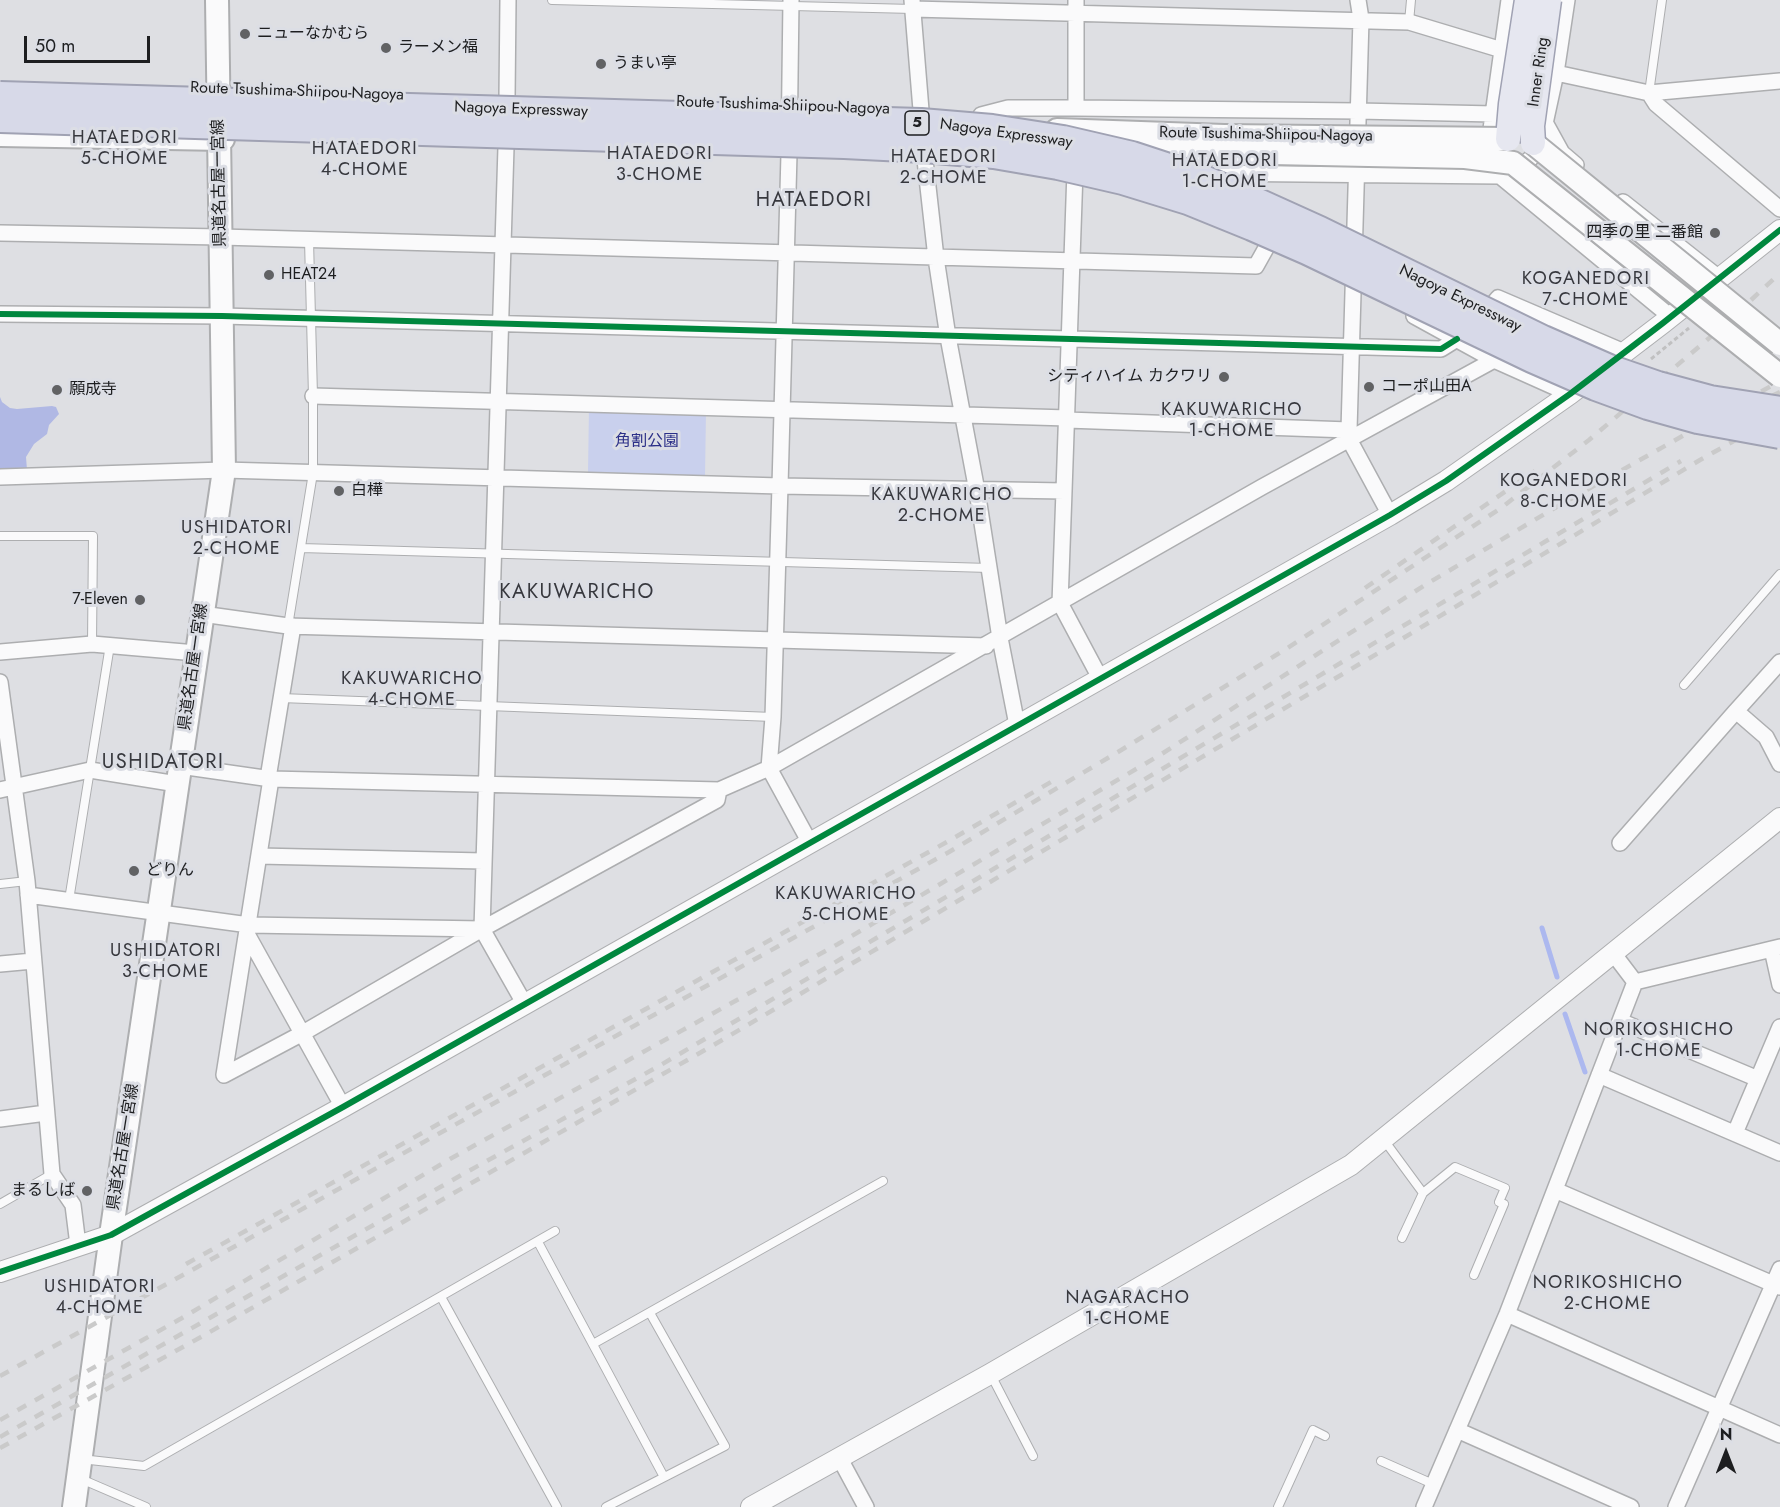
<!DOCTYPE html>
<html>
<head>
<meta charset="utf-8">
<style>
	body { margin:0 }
	#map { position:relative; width:1780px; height:1507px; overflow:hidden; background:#dedfe3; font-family:Jost,sans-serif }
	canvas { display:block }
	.north { position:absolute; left:1696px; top:1423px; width:60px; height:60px; -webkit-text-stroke:4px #dcdee5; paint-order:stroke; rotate:0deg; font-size:16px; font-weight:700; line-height:24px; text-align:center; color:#1d1e20 }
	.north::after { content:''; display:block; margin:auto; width:21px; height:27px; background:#1d1e20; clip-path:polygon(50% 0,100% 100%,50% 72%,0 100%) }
	.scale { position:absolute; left:24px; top:36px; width:126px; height:27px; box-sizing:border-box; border:3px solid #1d1e20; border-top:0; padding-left:8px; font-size:18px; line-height:21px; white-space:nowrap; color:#1d1e20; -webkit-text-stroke:4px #dcdee5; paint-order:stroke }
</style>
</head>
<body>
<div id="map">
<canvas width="1780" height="1507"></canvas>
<div class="north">N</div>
<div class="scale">50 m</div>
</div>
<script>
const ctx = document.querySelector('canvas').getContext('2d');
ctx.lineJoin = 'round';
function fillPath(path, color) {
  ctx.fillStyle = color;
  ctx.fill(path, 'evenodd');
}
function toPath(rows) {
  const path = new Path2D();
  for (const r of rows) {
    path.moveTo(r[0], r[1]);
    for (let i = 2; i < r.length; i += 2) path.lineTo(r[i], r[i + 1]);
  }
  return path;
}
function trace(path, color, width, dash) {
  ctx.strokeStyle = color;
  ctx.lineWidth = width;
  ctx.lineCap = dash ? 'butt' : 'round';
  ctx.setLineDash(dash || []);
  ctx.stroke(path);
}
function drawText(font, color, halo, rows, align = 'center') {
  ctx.font = font + ' Jost,"Noto Sans JP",sans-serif';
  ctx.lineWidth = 6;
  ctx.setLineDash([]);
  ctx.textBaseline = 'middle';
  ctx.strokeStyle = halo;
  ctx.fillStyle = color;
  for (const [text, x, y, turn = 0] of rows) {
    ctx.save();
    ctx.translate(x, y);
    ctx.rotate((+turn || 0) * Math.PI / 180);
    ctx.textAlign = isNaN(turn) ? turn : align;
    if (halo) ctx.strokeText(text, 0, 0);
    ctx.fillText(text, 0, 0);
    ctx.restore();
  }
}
const green = toPath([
	[589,407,706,410,705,477,588,473]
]);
const forest = toPath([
	[0,397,2,402,10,408,17,409,52,406,56,407,59,414,49,425,47,434,34,444,26,457,27,470,0,471]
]);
const stream = toPath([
	[1542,928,1557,977],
	[1565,1014,1585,1072]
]);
const path = toPath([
	[1651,359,1689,328]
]);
const service = toPath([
	[552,0,913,9],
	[1409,22,1411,0],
	[1649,93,1662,0],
	[0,536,93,536,92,644],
	[301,548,989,568],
	[288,626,313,473,313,396,309,240],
	[1684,685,1780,574],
	[281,698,773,717],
	[0,884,27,881],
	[69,900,110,645],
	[1384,1140,1423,1193,1402,1238],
	[1423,1193,1455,1167,1505,1188,1499,1202,1504,1204,1474,1275],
	[0,1204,52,1174],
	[538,1242,664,1477],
	[441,1297,557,1507],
	[593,1344,883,1181],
	[991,1375,1033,1456],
	[81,1459,144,1466,555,1231],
	[1381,1461,1433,1484],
	[81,1479,146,1507],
	[606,1507,725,1446,650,1313],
	[1278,1507,1313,1430,1325,1436]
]);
const minor = toPath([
	[791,0,789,154,780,486,773,717,769,768,810,843],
	[912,0,921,110],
	[1076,0,1076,108],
	[1358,0,1361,19,1349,430,1350,441,1390,515],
	[913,9,1409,22,1502,50],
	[1556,73,1649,93,1780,81],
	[1649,93,1656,104,1780,209],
	[507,98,508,0],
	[981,115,1008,108,1076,108,1358,111,1494,114,1517,119],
	[1546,124,1562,153,1576,165],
	[506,147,482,929,524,1003],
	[1492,147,1491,129,1509,0],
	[925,160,936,258,948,337,977,491,1000,638,1017,725],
	[1498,170,1500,176,1671,317],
	[1205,173,1500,176,1517,170,1531,158,1541,142,1556,73,1567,0],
	[1623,202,1719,278],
	[0,233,221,237,1256,266,1270,241],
	[0,314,222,316,1441,349,1457,339],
	[1414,316,1494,360,1570,394],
	[1483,316,1498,298,1624,352],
	[313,396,1068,418],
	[1067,420,1349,430],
	[0,477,224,470,780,486,1064,491,1060,603,1100,678],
	[1064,491,1075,171,1082,173],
	[202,614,288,626,986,646],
	[0,652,92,644,196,653],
	[0,682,27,881,52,1174,73,1205,78,1245],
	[1736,711,1780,662],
	[180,766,271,779,719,790,769,768,1262,487,1494,360],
	[268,778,293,626],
	[271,779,224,1075,303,1033,482,929,717,800,719,790],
	[0,790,90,770,177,784],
	[1620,843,1736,711,1766,737,1780,764],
	[259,856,483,861],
	[28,895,249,925,482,929],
	[247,934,343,1107],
	[1772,949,1780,985],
	[0,964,33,961],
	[1635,982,1780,947],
	[1620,1021,1758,1079],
	[1599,1075,1780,1153],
	[0,1119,46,1113],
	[1735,1133,1780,1027],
	[1555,1190,1780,1287],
	[1507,1314,1780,1435],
	[1457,1430,1631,1507],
	[839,1457,866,1507],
	[1424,1507,1507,1314,1635,982,1613,953],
	[1676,1507,1780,1269]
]);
const tertiary = toPath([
	[0,1272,111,1235,343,1107,1390,515,1446,481,1570,394,1663,323,1780,230],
	[751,1507,990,1374,1351,1165,1780,818]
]);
const secondary = toPath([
	[1057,130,1224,136],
	[0,135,223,139],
	[1132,151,1224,152],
	[74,1507,111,1235,224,470,217,0]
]);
const rail = toPath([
	[1754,405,1780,392],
	[1365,588,1535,471],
	[186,1264,945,843,1051,782],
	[0,1376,949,852,1118,752,1286,649,1501,508,1589,440,1721,328,1780,273],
	[0,1420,182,1318,450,1159,838,944,1160,755,1425,585,1553,509,1780,381],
	[0,1437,465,1173,659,1066,980,877,1681,461],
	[0,1448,201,1337,712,1046,1380,652,1700,460,1780,415]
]);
const secondaryBridge = toPath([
	[1224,136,1508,139],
	[1533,143,1780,344],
	[1224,152,1465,157,1513,163,1780,376]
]);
const primaryBridge = toPath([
	[1508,139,1511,104,1527,0],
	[1533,143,1532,126,1549,0]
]);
const motorwayBridge = toPath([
	[0,96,921,123,992,129,1063,140,1132,156,1199,178,1260,204,1320,231,1543,340,1609,369,1658,386,1710,400,1780,411],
	[0,118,844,144,924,148,994,154,1058,165,1123,180,1188,200,1252,226,1307,250,1532,358,1596,386,1648,405,1698,419,1780,434]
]);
const cycleway = toPath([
	[0,314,222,316,1441,349,1457,339],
	[0,1272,111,1235,343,1107,1390,515,1446,481,1570,394,1663,323,1780,230]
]);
const markers = [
	[245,34,6,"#616264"],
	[386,48,6,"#616264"],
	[601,64,6,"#616264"],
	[1715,233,6,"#616264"],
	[269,275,6,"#616264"],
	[1224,377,6,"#616264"],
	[1369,387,6,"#616264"],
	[57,390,6,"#616264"],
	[339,491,6,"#616264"],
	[140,600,6,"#616264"],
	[134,871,6,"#616264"],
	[87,1191,6,"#616264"]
];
const shields = [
	[917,123,24]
];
const shieldNames = [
	["5",917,123]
];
const poiNames = [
	["ニューなかむら",257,34],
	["ラーメン福",398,48],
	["うまい亭",613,64],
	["四季の里 二番館",1703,233,"right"],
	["HEAT24",281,275],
	["シティハイム カクワリ",1212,377,"right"],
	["コーポ山田A",1381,387],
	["願成寺",69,390],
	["白樺",351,491],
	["7-Eleven",128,600,"right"],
	["どりん",146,871],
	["まるしば",75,1191,"right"]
];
const streetNames = [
	["Inner Ring",1539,72,-82],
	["Route Tsushima-Shiipou-Nagoya",297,92,2],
	["Route Tsushima-Shiipou-Nagoya",783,106,2],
	["Nagoya Expressway",521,110,2],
	["Nagoya Expressway",1006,134,8],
	["Route Tsushima-Shiipou-Nagoya",1266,135,1],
	["県道名古屋一宮線",220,183,-91],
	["Nagoya Expressway",1460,299,26],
	["県道名古屋一宮線",194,667,-82],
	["県道名古屋一宮線",124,1147,-81]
];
const parkNames = [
	["角割公園",647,442]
];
const neighbourhoodNames = [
	["HATAEDORI",125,139],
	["5-CHOME",125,160],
	["HATAEDORI",365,150],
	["4-CHOME",365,171],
	["HATAEDORI",660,155],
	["3-CHOME",660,176],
	["HATAEDORI",944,158],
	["2-CHOME",944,179],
	["HATAEDORI",1225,162],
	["1-CHOME",1225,183],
	["KOGANEDORI",1586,280],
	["7-CHOME",1586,301],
	["KAKUWARICHO",1232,411],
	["1-CHOME",1232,432],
	["KOGANEDORI",1564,482],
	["8-CHOME",1564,503],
	["KAKUWARICHO",942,496],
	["2-CHOME",942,517],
	["USHIDATORI",237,529],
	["2-CHOME",237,550],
	["KAKUWARICHO",412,680],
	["4-CHOME",412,701],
	["KAKUWARICHO",846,895],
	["5-CHOME",846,916],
	["USHIDATORI",166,952],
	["3-CHOME",166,973],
	["NORIKOSHICHO",1659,1031],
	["1-CHOME",1659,1052],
	["NORIKOSHICHO",1608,1284],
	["2-CHOME",1608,1305],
	["USHIDATORI",100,1288],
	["4-CHOME",100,1309],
	["NAGARACHO",1128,1299],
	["1-CHOME",1128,1320]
];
const quarterNames = [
	["HATAEDORI",814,201],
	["KAKUWARICHO",577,593],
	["USHIDATORI",163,763]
];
fillPath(green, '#c9d0ed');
fillPath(forest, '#b0b8e4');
trace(stream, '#acb8ef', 5);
trace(service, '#adaeb0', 10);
trace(minor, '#adaeb0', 18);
trace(tertiary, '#adaeb0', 22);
trace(secondary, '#adaeb0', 26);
trace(path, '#c0c0c1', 3, [4.5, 3]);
trace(service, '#fafafb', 8);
trace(minor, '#fafafb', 15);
trace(tertiary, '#fafafb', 20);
trace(secondary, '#fafafb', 22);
trace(rail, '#cacaca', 4.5, [10, 10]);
trace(secondaryBridge, '#adaeb0', 26, []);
trace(primaryBridge, '#a0a2b3', 27, []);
trace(motorwayBridge, '#a0a2b3', 32, []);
trace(secondaryBridge, '#fafafb', 22);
trace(primaryBridge, '#e6e7f0', 24);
trace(motorwayBridge, '#d7d9e8', 28);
trace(cycleway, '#00873e', 6);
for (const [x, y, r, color] of markers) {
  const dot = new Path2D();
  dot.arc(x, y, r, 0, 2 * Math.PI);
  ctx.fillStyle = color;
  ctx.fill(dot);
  trace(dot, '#dcdee5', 2);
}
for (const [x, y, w] of shields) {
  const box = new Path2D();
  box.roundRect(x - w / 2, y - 12, w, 24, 4.5);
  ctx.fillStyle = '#dcdee5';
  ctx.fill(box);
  trace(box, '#1d1e20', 1.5);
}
drawText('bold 15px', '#1d1e20', null, shieldNames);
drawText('16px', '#1d1e20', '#dcdee5', poiNames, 'left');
drawText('16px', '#1d1e20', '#dcdee5', streetNames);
drawText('16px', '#2c3088', '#dcdee5', parkNames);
ctx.letterSpacing = '1.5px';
drawText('18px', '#37383e', '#dcdee5', neighbourhoodNames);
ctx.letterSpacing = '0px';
ctx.letterSpacing = '1.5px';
drawText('20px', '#37383e', '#dcdee5', quarterNames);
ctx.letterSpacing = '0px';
</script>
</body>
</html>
